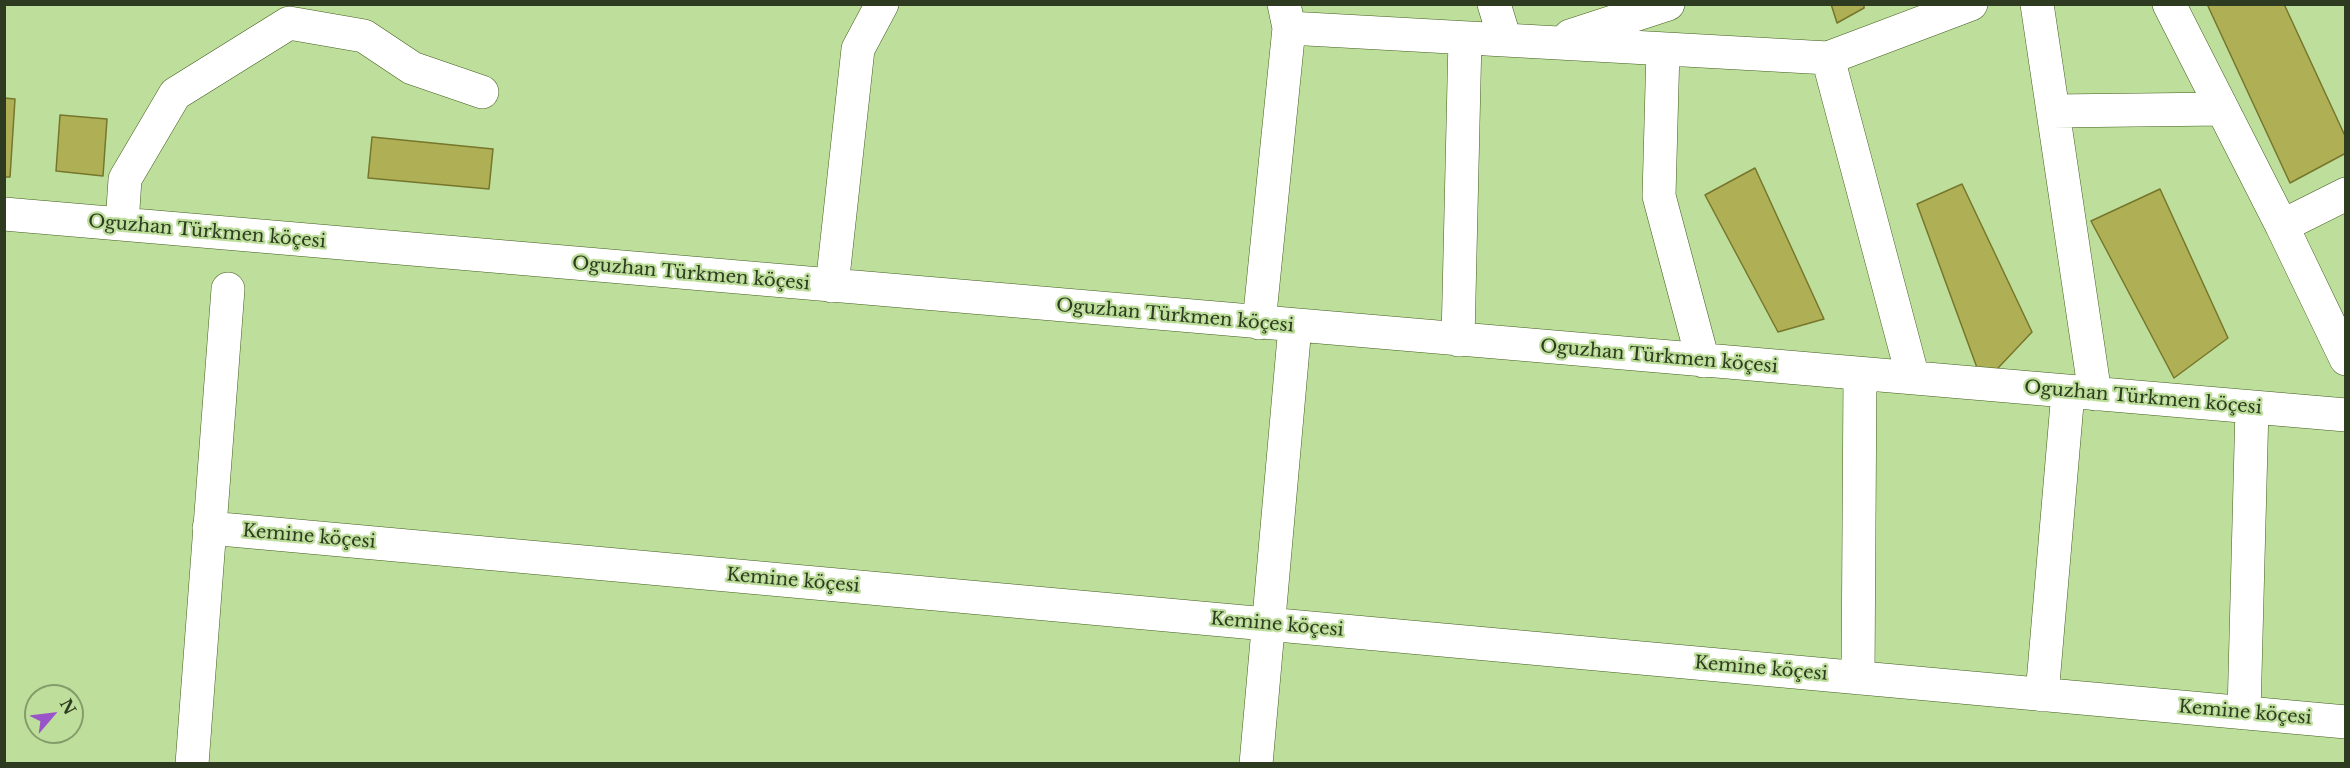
<!DOCTYPE html>
<html>
<head>
<meta charset="utf-8">
<style>
	body { margin:0 }
	#map { position:relative; width:2350px; height:768px; overflow:hidden; background:#bedf9b; font-family:"Libre Baskerville",serif }
	canvas { display:block }
	.frame { position:absolute; inset:0; border:6px solid #2e3b20; pointer-events:none }
	.north { position:absolute; left:24px; top:684px; width:60px; height:60px; box-sizing:border-box; background:#bedf9b; border:2px solid #849d6a; border-radius:50%; rotate:62deg; font-size:16px; font-weight:700; line-height:24px; text-align:center; color:#2e3b20 }
	.north::after { content:''; display:block; margin:auto; width:21px; height:27px; background:#9954c9; clip-path:polygon(50% 0,100% 100%,50% 72%,0 100%) }
</style>
</head>
<body>
<div id="map">
<canvas width="2350" height="768"></canvas>
<div class="frame"></div>
<div class="north">N</div>
</div>
<script>
const ctx = document.querySelector('canvas').getContext('2d');
ctx.lineJoin = 'round';
function fillPath(path, color) {
  ctx.fillStyle = color;
  ctx.fill(path, 'evenodd');
}
function toPath(rows) {
  const path = new Path2D();
  for (const r of rows) {
    path.moveTo(r[0], r[1]);
    for (let i = 2; i < r.length; i += 2) path.lineTo(r[i], r[i + 1]);
  }
  return path;
}
function trace(path, color, width, dash) {
  ctx.strokeStyle = color;
  ctx.lineWidth = width;
  ctx.lineCap = dash ? 'butt' : 'round';
  ctx.setLineDash(dash || []);
  ctx.stroke(path);
}
function drawText(font, color, halo, rows, align = 'center') {
  ctx.font = font + ' "Libre Baskerville",serif';
  ctx.lineWidth = 4.5;
  ctx.setLineDash([]);
  ctx.textBaseline = 'middle';
  ctx.strokeStyle = halo;
  ctx.fillStyle = color;
  for (const [text, x, y, turn = 0] of rows) {
    ctx.save();
    ctx.translate(x, y);
    ctx.rotate((+turn || 0) * Math.PI / 180);
    ctx.textAlign = isNaN(turn) ? turn : align;
    if (halo) ctx.strokeText(text, 0, 0);
    ctx.fillText(text, 0, 0);
    ctx.restore();
  }
}
const building = toPath([
	[1831,4,1864,4,1864,8,1837,23,1831,4],
	[2207,4,2284,4,2346,138,2346,153,2290,183,2207,4],
	[4,98,15,99,10,177,4,177,4,98],
	[60,115,107,119,103,176,56,171,60,115],
	[372,137,493,149,489,189,368,178,372,137],
	[1755,168,1824,319,1778,332,1705,195,1755,168],
	[1962,184,2032,332,1983,384,1917,204,1962,184],
	[2160,189,2228,338,2174,378,2091,221,2160,189]
]);
const minor = toPath([
	[1494,4,1505,40],
	[2037,4,2095,394],
	[2169,4,2282,226,2346,194],
	[1289,28,1828,58],
	[1570,36,1668,4],
	[1663,49,1659,196,1703,361],
	[2053,111,2222,109],
	[4,214,2346,415],
	[122,224,125,179,175,94,289,23,364,36,412,68,482,92],
	[2282,226,2346,359],
	[832,286,858,49,882,4],
	[1259,323,1289,28,1284,4],
	[1458,340,1465,38],
	[1913,378,1828,58,1971,4],
	[209,528,2346,722],
	[1858,678,1860,374],
	[2042,695,2068,392],
	[2244,713,2252,407],
	[192,764,228,289],
	[1256,764,1295,326]
]);
const streetNames = [
	["Oguzhan Türkmen köçesi",207,232,5],
	["Oguzhan Türkmen köçesi",691,274,5],
	["Oguzhan Türkmen köçesi",1175,316,5],
	["Oguzhan Türkmen köçesi",1659,357,5],
	["Oguzhan Türkmen köçesi",2143,398,5],
	["Kemine köçesi",309,537,5],
	["Kemine köçesi",793,581,5],
	["Kemine köçesi",1277,625,5],
	["Kemine köçesi",1761,669,5],
	["Kemine köçesi",2245,713,5]
];
fillPath(building, '#afb055');
trace(building, '#76762c', 1.5);
trace(minor, '#425d1d', 34);
trace(minor, '#fff', 33);
drawText('18px', '#2e3b20', '#bedf9b', streetNames);
</script>
</body>
</html>
